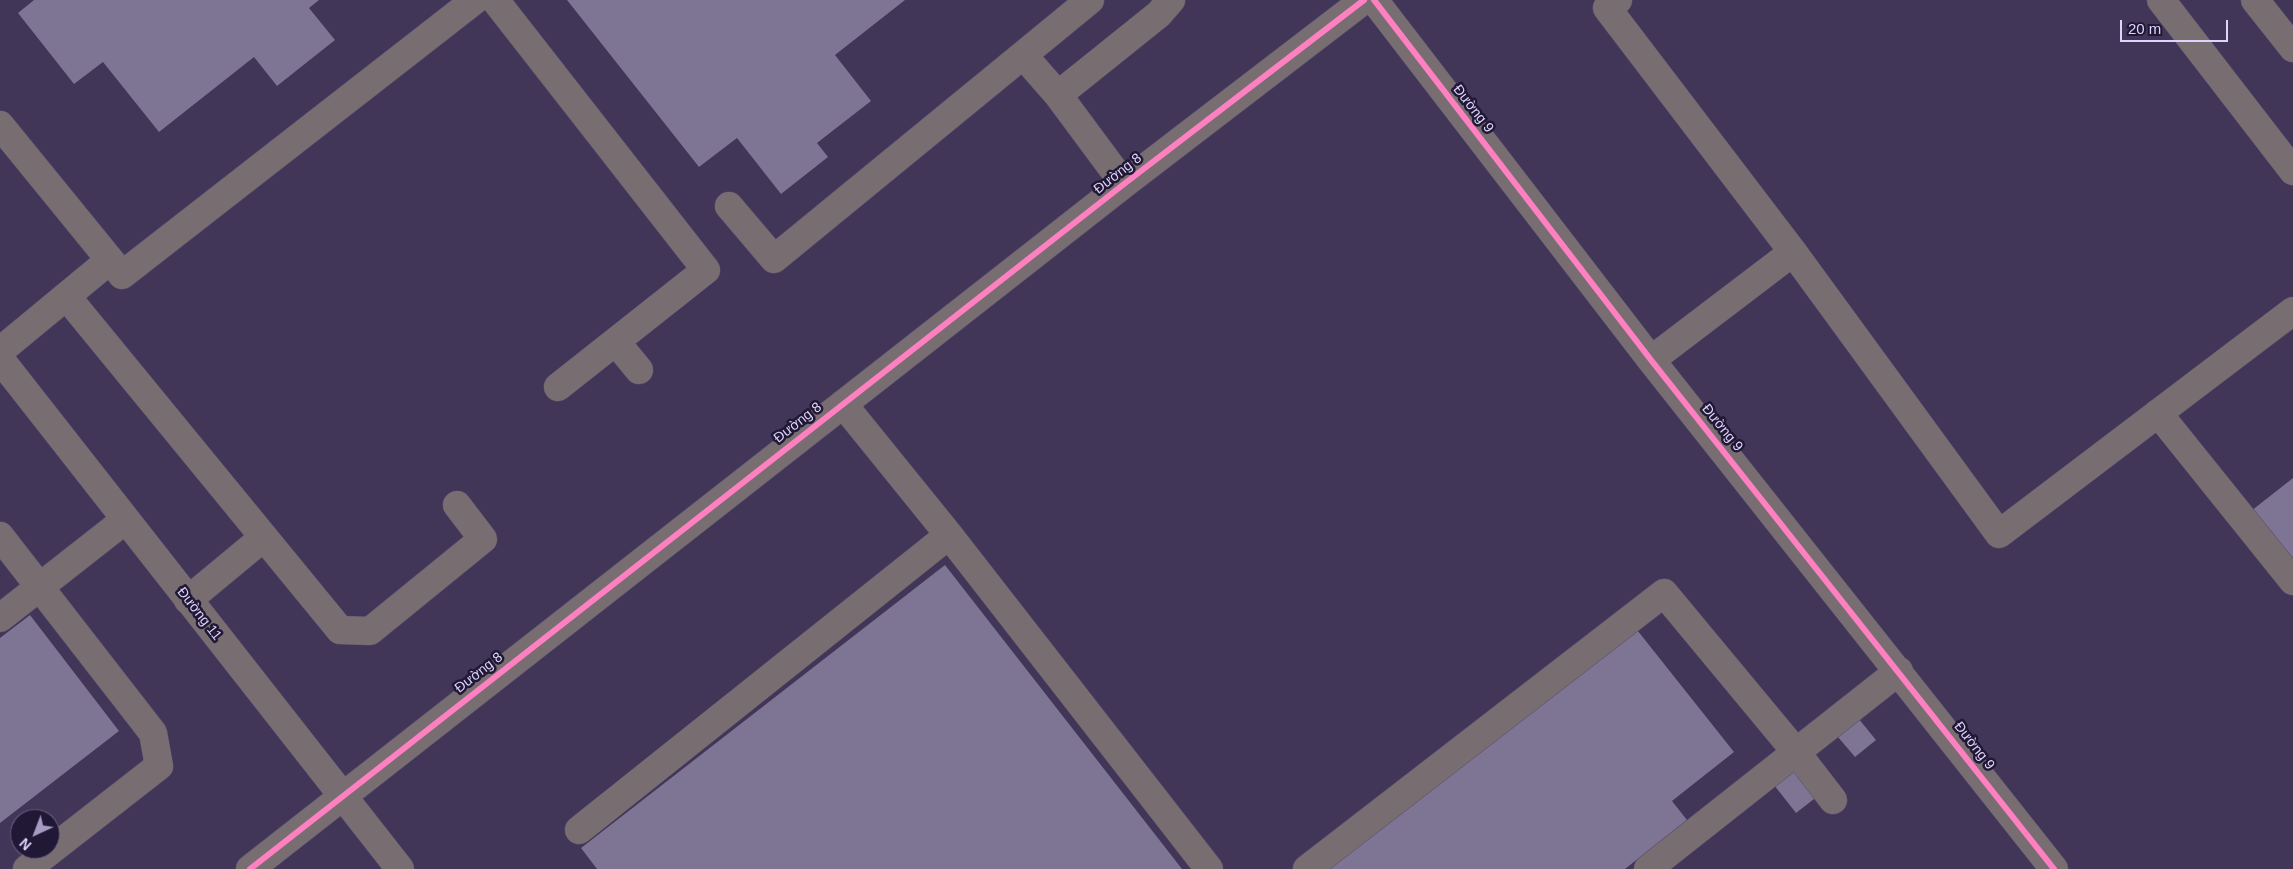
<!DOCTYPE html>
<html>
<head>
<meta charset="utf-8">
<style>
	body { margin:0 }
	#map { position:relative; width:2293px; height:869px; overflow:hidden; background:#413558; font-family:Arial,sans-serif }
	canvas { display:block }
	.north { position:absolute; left:10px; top:809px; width:50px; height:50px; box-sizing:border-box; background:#201834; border:1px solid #6c6384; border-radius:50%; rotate:223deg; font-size:14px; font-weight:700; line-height:20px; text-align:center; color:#ddd4fb }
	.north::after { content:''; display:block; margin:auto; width:18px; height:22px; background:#a69cc2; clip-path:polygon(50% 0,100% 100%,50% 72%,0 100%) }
	.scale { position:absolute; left:2120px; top:20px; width:108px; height:22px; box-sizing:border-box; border:2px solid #ddd4fb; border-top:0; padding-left:6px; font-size:15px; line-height:18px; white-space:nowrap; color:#ddd4fb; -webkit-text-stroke:4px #201834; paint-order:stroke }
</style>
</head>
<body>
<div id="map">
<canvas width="2293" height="869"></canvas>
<div class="north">N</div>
<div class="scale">20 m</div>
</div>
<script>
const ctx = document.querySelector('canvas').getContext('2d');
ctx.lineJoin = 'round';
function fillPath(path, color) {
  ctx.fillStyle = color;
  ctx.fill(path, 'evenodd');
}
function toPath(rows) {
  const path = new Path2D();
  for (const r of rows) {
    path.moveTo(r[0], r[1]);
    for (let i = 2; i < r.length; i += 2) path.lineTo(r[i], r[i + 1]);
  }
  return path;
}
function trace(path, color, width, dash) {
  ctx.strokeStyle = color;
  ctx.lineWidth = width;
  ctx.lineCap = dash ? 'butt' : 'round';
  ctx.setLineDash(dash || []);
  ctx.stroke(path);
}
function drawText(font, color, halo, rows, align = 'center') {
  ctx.font = font + ' Arial,sans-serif';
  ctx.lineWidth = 5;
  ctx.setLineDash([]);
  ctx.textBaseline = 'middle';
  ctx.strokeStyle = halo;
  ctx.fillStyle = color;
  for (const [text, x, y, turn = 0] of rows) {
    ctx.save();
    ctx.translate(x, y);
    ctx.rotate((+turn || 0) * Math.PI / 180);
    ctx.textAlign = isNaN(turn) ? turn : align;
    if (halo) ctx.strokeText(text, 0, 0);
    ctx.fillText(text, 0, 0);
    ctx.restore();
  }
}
const building = toPath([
	[34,0,319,0,309,8,335,40,277,86,254,57,159,132,103,62,74,84,18,13],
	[567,0,905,0,835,55,871,101,817,143,828,157,781,194,737,138,699,167],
	[2293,478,2293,565,2251,511],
	[945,565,1182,869,597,869,581,848],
	[30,615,119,731,0,823,0,638],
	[1626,616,1734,752,1672,801,1687,820,1625,869,1305,869],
	[1854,713,1876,740,1855,757,1832,730],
	[1801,764,1823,792,1796,813,1774,785]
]);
const minor = toPath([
	[495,0,706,270,558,387],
	[1374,0,1651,360,2054,869],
	[1618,0,1607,8,1793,252,1999,534,2293,311],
	[2161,0,2293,171],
	[2255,0,2293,48],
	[1023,55,1090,0],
	[0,125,110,260,0,351],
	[1124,184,1058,95,1159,14,1171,0],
	[729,206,774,259,1023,55,1058,95],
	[110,260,122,275,475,0],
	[67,297,340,630,370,631,483,539,457,505],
	[616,342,639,370],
	[0,359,400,869],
	[1651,360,1793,252],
	[843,404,949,535,1209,869],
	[2158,413,2293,581],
	[0,536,153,733,159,766,27,869],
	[188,600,264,537],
	[0,618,125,520],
	[579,830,949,535],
	[250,869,1124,184,1364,0],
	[1307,869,1664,593,1796,752,1833,800],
	[1648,869,1899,671]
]);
const cycleway = toPath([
	[1374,0,1651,360,2054,869],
	[250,869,1124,184,1364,0]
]);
const streetNames = [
	["Đường 9",1473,109,52],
	["Đường 8",1118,174,-38],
	["Đường 8",798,423,-38],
	["Đường 9",1722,428,51],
	["Đường 11",199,614,52],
	["Đường 8",479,673,-38],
	["Đường 9",1974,746,52]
];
fillPath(building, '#7e7493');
trace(minor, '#5b5170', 29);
trace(minor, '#786e72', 28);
trace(cycleway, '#ff80c0', 6);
drawText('14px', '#ddd4fb', '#201834', streetNames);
</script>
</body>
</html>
